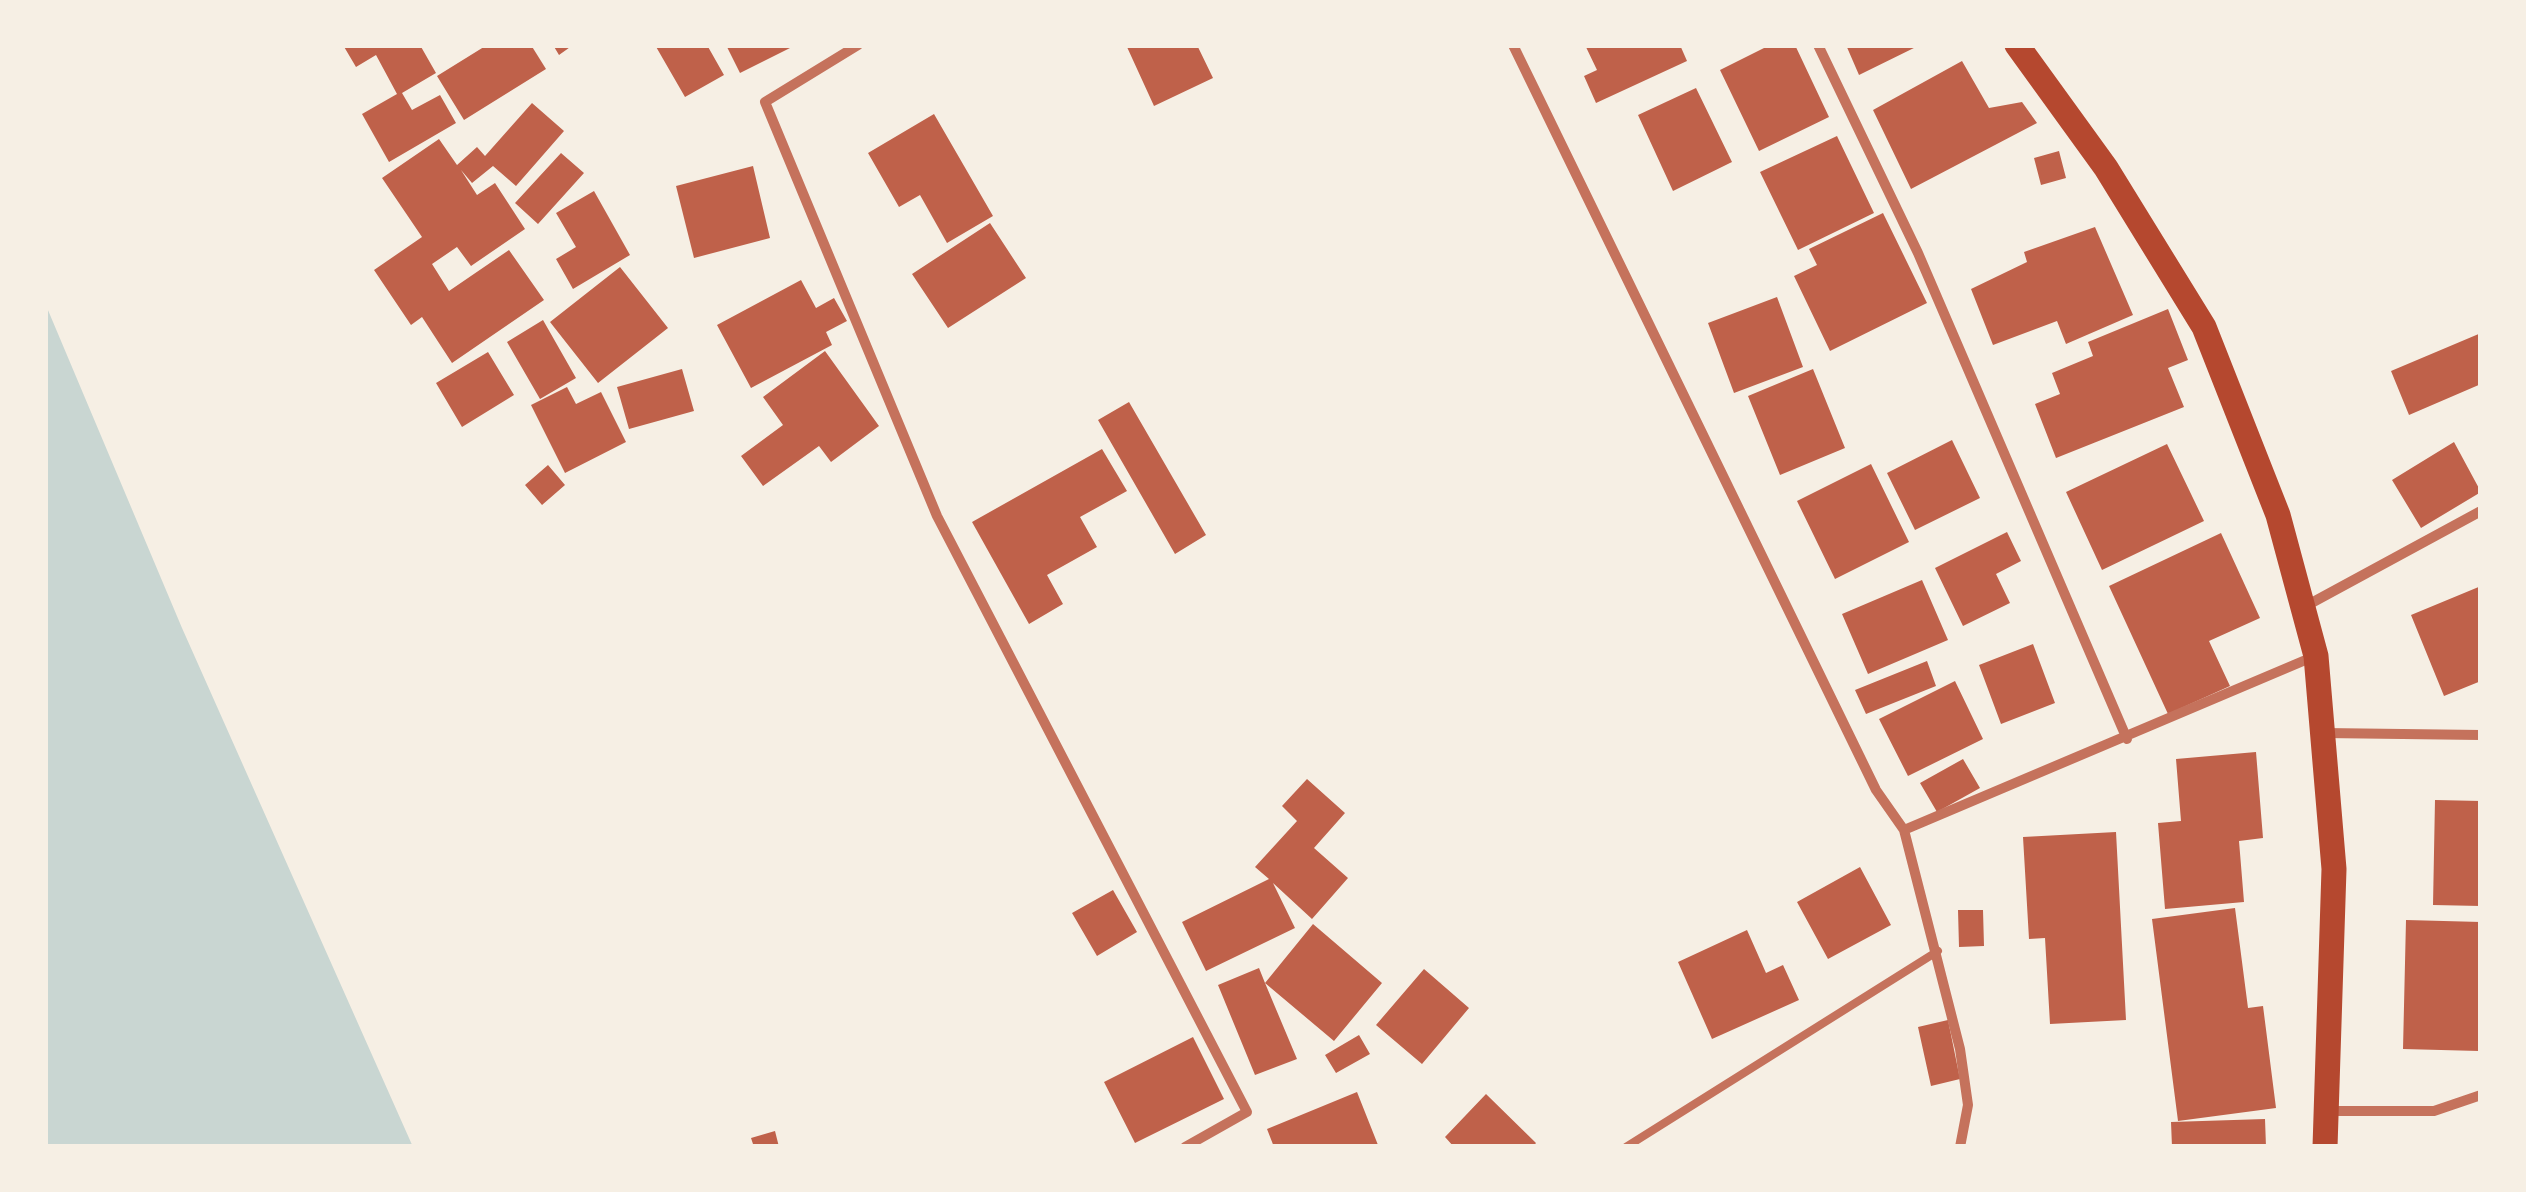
<!DOCTYPE html>
<html>
<head>
<meta charset="utf-8">
<style>
	body { margin:0 }
	#map { position:relative; width:2526px; height:1192px; overflow:hidden; background:#f6efe4; font-family:Merriweather,serif }
	canvas { display:block }
	.frame { position:absolute; inset:0; border:48px solid #f6efe4; pointer-events:none }
</style>
</head>
<body>
<div id="map">
<canvas width="2526" height="1192"></canvas>
<div class="frame"></div>
</div>
<script>
const ctx = document.querySelector('canvas').getContext('2d');
ctx.lineJoin = 'round';
function fillPath(path, color) {
  ctx.fillStyle = color;
  ctx.fill(path, 'evenodd');
}
function toPath(rows) {
  const path = new Path2D();
  for (const r of rows) {
    path.moveTo(r[0], r[1]);
    for (let i = 2; i < r.length; i += 2) path.lineTo(r[i], r[i + 1]);
  }
  return path;
}
function trace(path, color, width, dash) {
  ctx.strokeStyle = color;
  ctx.lineWidth = width;
  ctx.lineCap = dash ? 'butt' : 'round';
  ctx.setLineDash(dash || []);
  ctx.stroke(path);
}
const water = toPath([
	[45,303,182,628,413,1147,45,1147]
]);
const building = toPath([
	[343,45,420,45,436,73,402,93,412,110,440,95,456,123,389,162,362,114,397,94,376,55,356,67],
	[487,45,531,45,546,69,464,120,437,76],
	[553,45,573,45,559,55],
	[655,45,707,45,724,75,685,97],
	[726,45,796,45,740,73],
	[1132,45,1197,45,1213,78,1154,106,1127,47],
	[1585,45,1680,45,1687,61,1596,103,1584,76,1597,70],
	[1770,45,1795,45,1829,117,1759,151,1720,70],
	[1846,45,1920,45,1859,75],
	[1962,61,1989,108,2022,102,2037,123,1911,189,1873,110],
	[1696,88,1732,162,1673,191,1638,115],
	[532,103,564,131,516,186,493,166,472,183,461,170,477,195,495,183,525,229,471,266,457,247,432,264,449,291,509,250,544,300,452,363,422,317,411,325,374,270,422,237,382,178,439,139,457,165,477,147,485,156],
	[934,114,993,216,947,243,920,195,899,207,868,153],
	[1837,136,1874,213,1798,250,1760,172],
	[2059,151,2066,178,2041,185,2034,158],
	[561,153,584,173,538,224,515,203],
	[753,166,770,238,694,258,676,186],
	[594,191,630,255,573,289,556,259,576,247,556,213],
	[1883,213,1927,303,1830,351,1794,276,1817,265,1809,249],
	[990,223,1026,278,948,328,912,274],
	[2095,227,2133,315,2066,344,2057,321,1993,345,1971,289,2027,262,2024,252],
	[620,267,668,328,598,383,550,322],
	[801,280,816,308,834,298,847,321,826,332,832,345,751,388,717,325],
	[1777,297,1803,367,1734,393,1708,323],
	[2168,309,2188,360,2168,368,2184,407,2056,458,2035,404,2060,394,2052,373,2093,356,2088,342],
	[543,320,576,378,540,399,507,342],
	[2481,333,2481,384,2409,415,2391,371],
	[825,351,879,426,831,462,819,446,763,486,741,456,783,425,763,397],
	[488,352,514,395,462,427,436,383],
	[682,369,694,411,629,429,617,387],
	[1813,369,1845,448,1780,475,1748,396],
	[567,387,576,404,601,392,626,442,565,473,531,405],
	[1129,402,1206,535,1175,554,1098,420],
	[1952,440,1980,498,1915,530,1887,473],
	[2454,442,2481,492,2421,528,2392,480],
	[2167,444,2204,521,2102,570,2066,492],
	[1102,449,1127,491,1080,517,1097,547,1047,575,1063,604,1029,624,972,522],
	[1871,464,1909,542,1835,579,1797,501],
	[548,465,565,485,542,505,525,485],
	[2007,532,2021,561,1996,574,2010,603,1963,626,1935,568],
	[2221,533,2260,618,2209,641,2230,686,2168,714,2109,586],
	[1922,580,1948,640,1868,674,1842,614],
	[2481,586,2481,681,2444,696,2411,615],
	[2033,644,2055,703,2001,724,1979,665],
	[1927,661,1936,686,1866,714,1855,690],
	[1955,681,1983,739,1908,776,1879,719],
	[2256,752,2263,838,2239,841,2244,902,2165,909,2158,823,2181,821,2176,759],
	[1963,759,1980,788,1937,812,1920,783],
	[1307,779,1345,813,1314,848,1348,878,1312,919,1273,883,1295,928,1206,971,1182,922,1269,879,1255,867,1297,821,1282,806],
	[2435,800,2481,801,2481,906,2433,905],
	[2116,832,2126,1020,2050,1024,2045,938,2029,939,2023,837],
	[1860,867,1891,925,1828,959,1797,902],
	[1113,890,1137,932,1097,956,1072,913],
	[2235,908,2248,1008,2263,1006,2276,1108,2178,1121,2152,919],
	[1958,910,1983,910,1984,946,1959,947],
	[2406,920,2481,922,2479,1051,2403,1049],
	[1313,924,1382,983,1334,1041,1265,983,1297,1059,1255,1075,1218,985,1259,968,1265,983],
	[1747,930,1766,973,1783,965,1799,1000,1712,1039,1678,962],
	[1424,969,1469,1008,1422,1064,1376,1025],
	[1948,1020,1960,1079,1931,1086,1918,1027],
	[1359,1035,1370,1054,1336,1073,1325,1055],
	[1193,1037,1224,1099,1135,1143,1104,1082],
	[1357,1092,1378,1145,1274,1147,1267,1129],
	[1486,1094,1536,1143,1533,1147,1454,1147,1445,1137],
	[2265,1119,2266,1147,2172,1147,2171,1122],
	[775,1131,779,1147,754,1147,751,1138]
]);
const service = toPath([
	[1626,1147,1938,951]
]);
const minor = toPath([
	[858,45,765,102,937,516,1247,1112,1185,1147],
	[1513,45,1876,790,1904,830],
	[1818,45,1918,253,2127,739],
	[2304,607,2481,511],
	[2324,733,2481,735],
	[2329,1111,2434,1111,2481,1095],
	[1960,1147,1968,1105,1960,1049,1904,830,2315,656]
]);
const primary = toPath([
	[2017,45,2106,168,2204,327,2278,515,2316,656,2334,869,2325,1147]
]);
fillPath(water, '#c9d6d2');
fillPath(building, '#bf614a');
trace(service, '#c5725c', 8);
trace(minor, '#c5725c', 10);
trace(primary, '#b5482f', 25);
</script>
</body>
</html>
